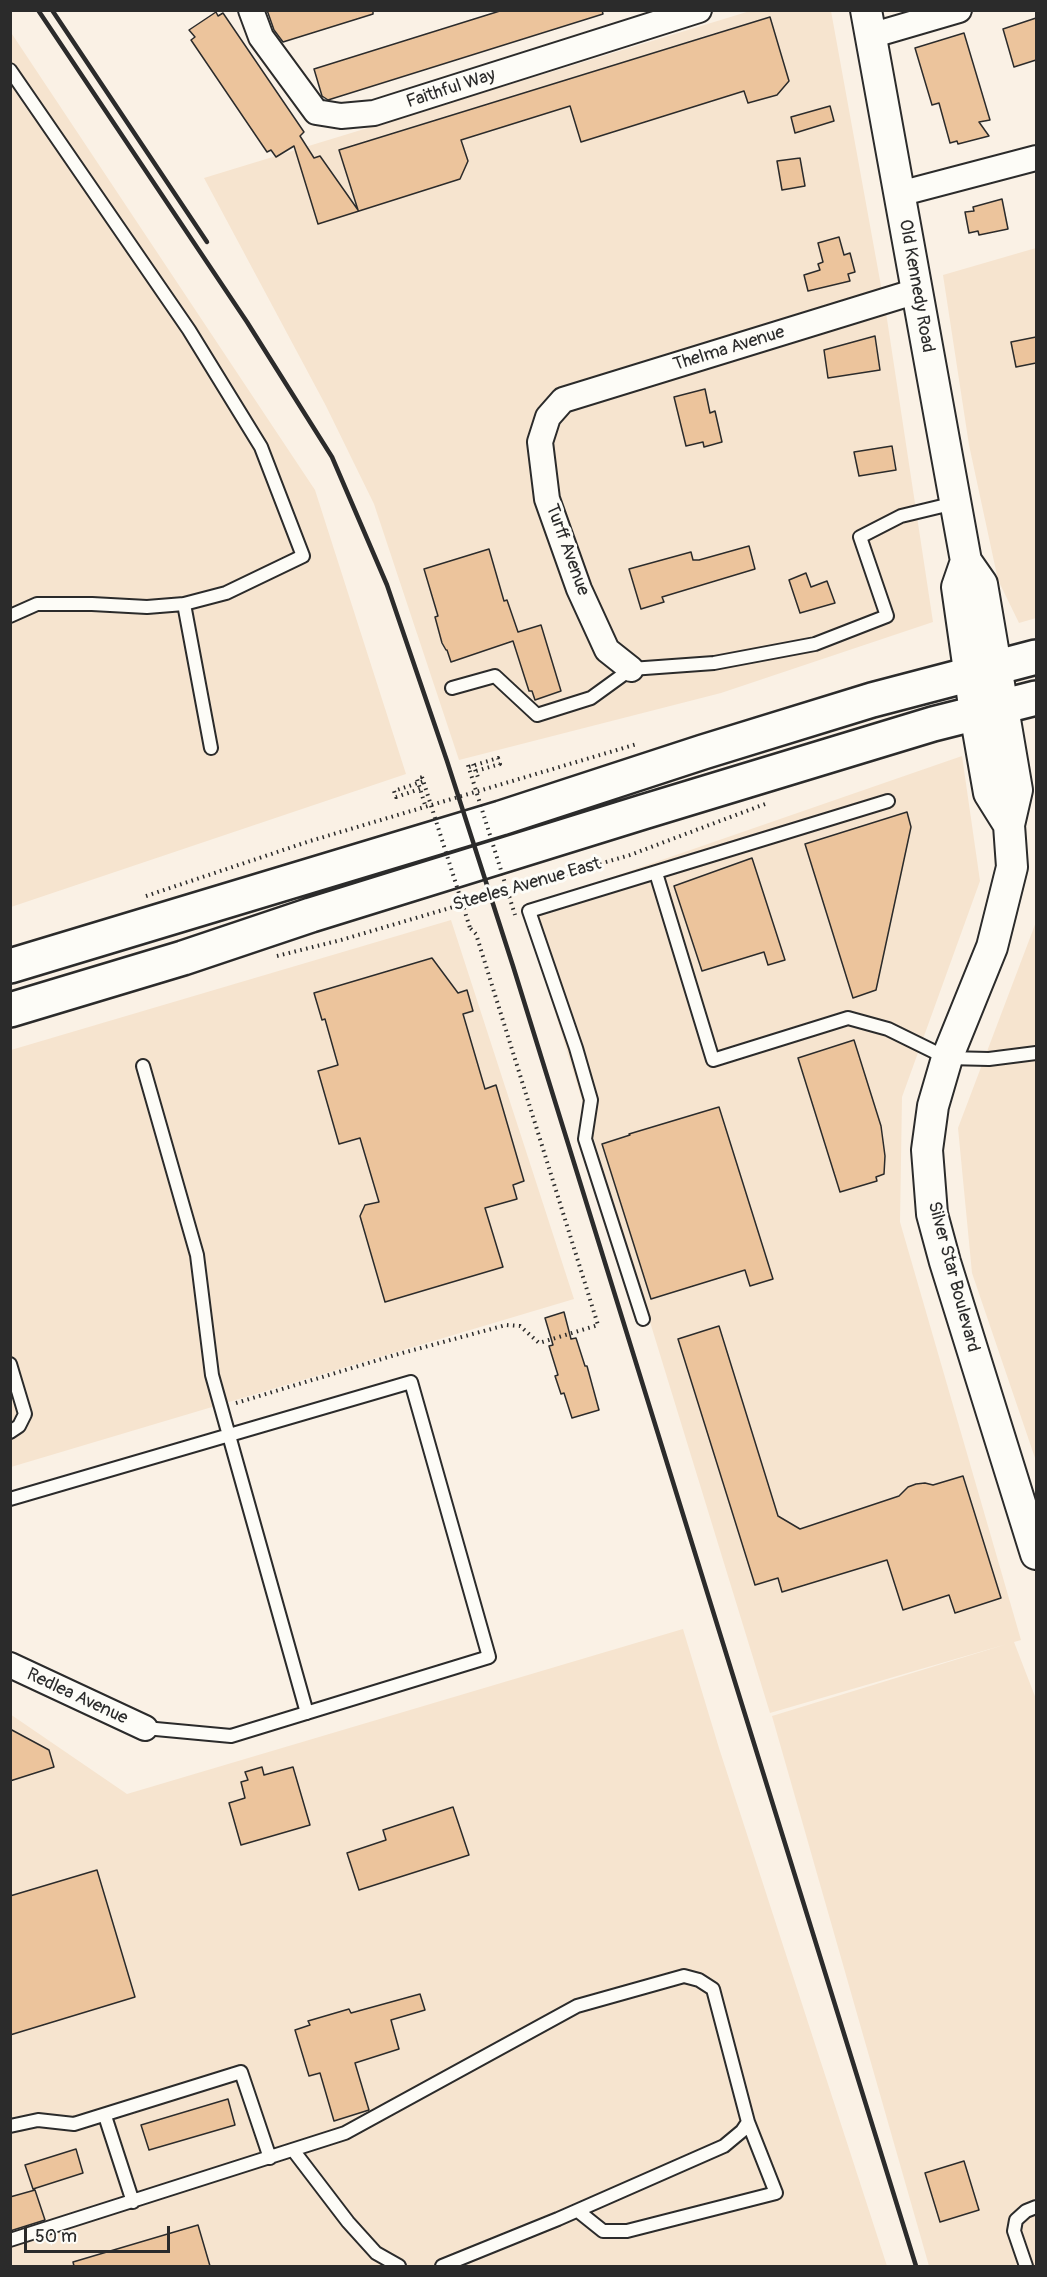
<!DOCTYPE html>
<html>
<head>
<meta charset="utf-8">
<style>
	body { margin:0 }
	#map { position:relative; width:1047px; height:2277px; overflow:hidden; background:#faf1e5; font-family:Pangolin,sans-serif }
	canvas { display:block }
	.frame { position:absolute; inset:0; border:12px solid #2b2b2b; pointer-events:none }
	.scale { position:absolute; left:24px; top:2226px; width:146px; height:27px; box-sizing:border-box; border:3px solid #2b2b2b; border-top:0; padding-left:8px; font-size:18px; line-height:21px; white-space:nowrap; color:#2b2b2b; -webkit-text-stroke:4px #fdfcf7; paint-order:stroke }
</style>
</head>
<body>
<div id="map">
<canvas width="1047" height="2277"></canvas>
<div class="frame"></div>
<div class="scale">50 m</div>
</div>
<script>
const ctx = document.querySelector('canvas').getContext('2d');
ctx.lineJoin = 'round';
function fillPath(path, color) {
  ctx.fillStyle = color;
  ctx.fill(path, 'evenodd');
}
function toPath(rows) {
  const path = new Path2D();
  for (const r of rows) {
    path.moveTo(r[0], r[1]);
    for (let i = 2; i < r.length; i += 2) path.lineTo(r[i], r[i + 1]);
  }
  return path;
}
function trace(path, color, width, dash) {
  ctx.strokeStyle = color;
  ctx.lineWidth = width;
  ctx.lineCap = dash ? 'butt' : 'round';
  ctx.setLineDash(dash || []);
  ctx.stroke(path);
}
function drawText(font, color, halo, rows, align = 'center') {
  ctx.font = font + ' Pangolin,sans-serif';
  ctx.lineWidth = 6;
  ctx.setLineDash([]);
  ctx.textBaseline = 'middle';
  ctx.strokeStyle = halo;
  ctx.fillStyle = color;
  for (const [text, x, y, turn = 0] of rows) {
    ctx.save();
    ctx.translate(x, y);
    ctx.rotate((+turn || 0) * Math.PI / 180);
    ctx.textAlign = isNaN(turn) ? turn : align;
    if (halo) ctx.strokeText(text, 0, 0);
    ctx.fillText(text, 0, 0);
    ctx.restore();
  }
}
const built = toPath([
	[750,11,831,11,887,319,933,622,721,693,459,760,374,504,326,406,204,178],
	[10,31,315,490,406,774,11,907],
	[1036,248,1036,618,1019,623,998,580,969,445,943,275],
	[962,756,980,881,902,1097,900,1222,1021,1640,1014,1642,1036,1699,1036,2266,929,2266,772,1716,1007,1644,770,1713,523,908],
	[451,920,574,1299,11,1467,11,1050],
	[1036,922,1036,1461,972,1273,958,1128],
	[683,1629,719,1748,887,2266,11,2266,10,1714,127,1794]
]);
const building = toPath([
	[267,10,373,10,373,14,283,42,274,30,267,10],
	[503,10,602,10,603,14,328,100,322,96,314,69,503,10],
	[216,12,218,16,223,13,304,132,300,136,314,158,320,156,358,210,339,150,770,17,789,81,777,95,748,103,744,91,581,142,570,106,461,140,468,161,460,179,318,224,294,146,276,157,271,150,267,152,191,40,195,37,189,30,216,12],
	[1036,18,1036,60,1014,67,1003,29,1036,18],
	[964,33,990,120,979,122,989,136,958,144,957,141,950,143,939,103,932,105,915,48,964,33],
	[830,106,834,121,795,133,791,117,830,106],
	[800,158,805,186,782,190,777,161,800,158],
	[1002,199,1008,229,979,235,978,231,969,233,965,212,974,211,973,207,1002,199],
	[839,237,844,255,850,253,855,272,848,274,850,281,808,291,804,275,820,270,818,264,823,262,818,243,839,237],
	[875,336,880,370,828,378,824,350,875,336],
	[1036,337,1036,363,1016,367,1011,342,1036,337],
	[705,389,710,413,715,411,722,442,704,447,703,442,686,446,674,397,705,389],
	[892,446,896,470,859,476,854,452,892,446],
	[749,546,755,569,662,597,664,602,641,609,629,569,691,552,693,560,699,560,749,546],
	[489,549,504,601,507,600,518,632,541,625,561,691,535,700,532,691,529,691,513,641,451,662,447,650,446,650,442,643,435,617,438,616,424,569,489,549],
	[806,573,811,587,827,581,835,603,800,613,789,580,806,573],
	[907,812,911,827,876,990,853,998,805,844,907,812],
	[752,858,785,960,768,965,764,952,702,971,674,886,752,858],
	[432,958,458,993,467,990,473,1011,463,1014,485,1089,496,1085,524,1181,513,1185,517,1199,485,1208,503,1267,385,1302,360,1216,365,1205,379,1202,360,1138,339,1144,318,1071,338,1065,325,1019,322,1020,314,993,432,958],
	[854,1040,881,1126,885,1156,884,1174,876,1177,877,1181,840,1192,798,1058,854,1040],
	[719,1107,773,1279,750,1286,745,1270,651,1299,602,1144,630,1135,629,1134,719,1107],
	[564,1312,571,1339,576,1338,585,1366,587,1366,599,1410,572,1418,564,1393,561,1394,555,1376,558,1375,549,1346,553,1345,545,1318,564,1312],
	[719,1326,778,1516,800,1529,899,1496,908,1487,916,1484,925,1483,933,1485,963,1476,1001,1598,955,1613,949,1595,903,1610,887,1560,782,1592,778,1578,755,1585,678,1339,719,1326],
	[10,1729,49,1750,54,1767,10,1781,10,1729],
	[262,1767,264,1775,293,1767,310,1825,241,1845,229,1803,245,1798,241,1782,248,1780,245,1772,262,1767],
	[453,1807,469,1855,359,1890,347,1853,386,1840,383,1830,453,1807],
	[97,1870,135,1997,10,2035,10,1896,97,1870],
	[420,1994,425,2010,391,2020,399,2049,355,2063,369,2110,334,2121,320,2073,309,2076,295,2030,310,2025,308,2021,349,2009,351,2013,420,1994],
	[228,2099,235,2125,149,2150,141,2125,228,2099],
	[76,2149,83,2173,33,2189,25,2165,76,2149],
	[964,2161,979,2210,940,2222,925,2173,964,2161],
	[35,2190,45,2220,10,2231,10,2197,35,2190],
	[198,2225,210,2266,74,2266,73,2262,198,2225]
]);
const path = toPath([
	[473,764,479,780],
	[469,767,498,758,500,764,476,771],
	[422,777,417,779,426,808],
	[420,789,396,797,394,791,424,781],
	[146,896,310,841,637,744],
	[277,956,341,940,630,855,765,804],
	[236,1403,395,1355,506,1325,520,1326,539,1343,598,1325,476,934,470,928]
]);
const service = toPath([
	[10,70,189,330,261,447,303,556,226,593,184,604,147,607,92,604,37,604,10,616],
	[184,604,211,748],
	[452,688,495,676,537,715,591,698,631,669,714,663,815,644,887,616,860,537,901,516,955,503],
	[656,873,713,1060,848,1018,888,1029,947,1058,989,1059,1036,1053],
	[143,1066,197,1255,212,1375,307,1713],
	[643,1319,585,1139,591,1100,576,1048,529,911,888,801],
	[10,1364,25,1414,19,1426,10,1432],
	[10,1499,411,1382,489,1657,231,1736,145,1728],
	[105,2116,133,2202],
	[10,2126,38,2120,74,2124,241,2072,270,2158],
	[293,2150,348,2222,376,2253,399,2266],
	[578,2211,603,2231,627,2231,776,2193,748,2122],
	[10,2240,345,2133,577,2006,684,1976,699,1980,713,1989,748,2122,742,2131,724,2146,558,2219,442,2266],
	[1026,2266,1014,2231,1016,2220,1026,2211,1036,2207]
]);
const minor = toPath([
	[251,10,261,37,316,112,341,116,374,113,699,10],
	[870,36,959,10],
	[899,194,1036,158],
	[631,669,607,650,579,589,547,499,540,442,548,417,563,400,917,291],
	[10,1665,145,1728]
]);
const tertiary = toPath([
	[866,10,966,561,982,584,1017,790,1009,825,1012,867,992,947,947,1058,933,1106,927,1150,932,1214,945,1262,1036,1554],
	[966,561,957,587,975,713,989,793,1009,825]
]);
const secondary = toPath([
	[10,966,501,818,703,752,872,700,1036,657],
	[10,1010,183,958,311,915,643,812,933,724,1036,698]
]);
const rail = toPath([
	[38,10,247,322,332,457,387,585,447,761,513,966,916,2266],
	[52,10,207,242]
]);
const pathBridge = toPath([
	[468,765,515,915],
	[422,777,470,928]
]);
const streetNames = [
	["Faithful Way",451,89,-18],
	["Old Kennedy Road",916,286,80],
	["Thelma Avenue",729,349,-17],
	["Turff Avenue",567,550,70],
	["Steeles Avenue East",527,885,-16],
	["Silver Star Boulevard",953,1277,75],
	["Redlea Avenue",77,1697,25]
];
fillPath(built, '#f6e4cf');
fillPath(building, '#ecc49c');
trace(building, '#2b2b2b', 1.5);
trace(service, '#2b2b2b', 16);
trace(minor, '#2b2b2b', 28);
trace(tertiary, '#2b2b2b', 34);
trace(secondary, '#2b2b2b', 38);
trace(path, '#2b2b2b', 4, [1.5, 4.5]);
trace(service, '#fdfcf7', 12);
trace(minor, '#fdfcf7', 24);
trace(tertiary, '#fdfcf7', 30);
trace(secondary, '#fdfcf7', 33);
trace(rail, '#2b2b2b', 4.5);
trace(pathBridge, '#2b2b2b', 4, [1.5, 4.5]);
drawText('18px', '#2b2b2b', '#fdfcf7', streetNames);
</script>
</body>
</html>
